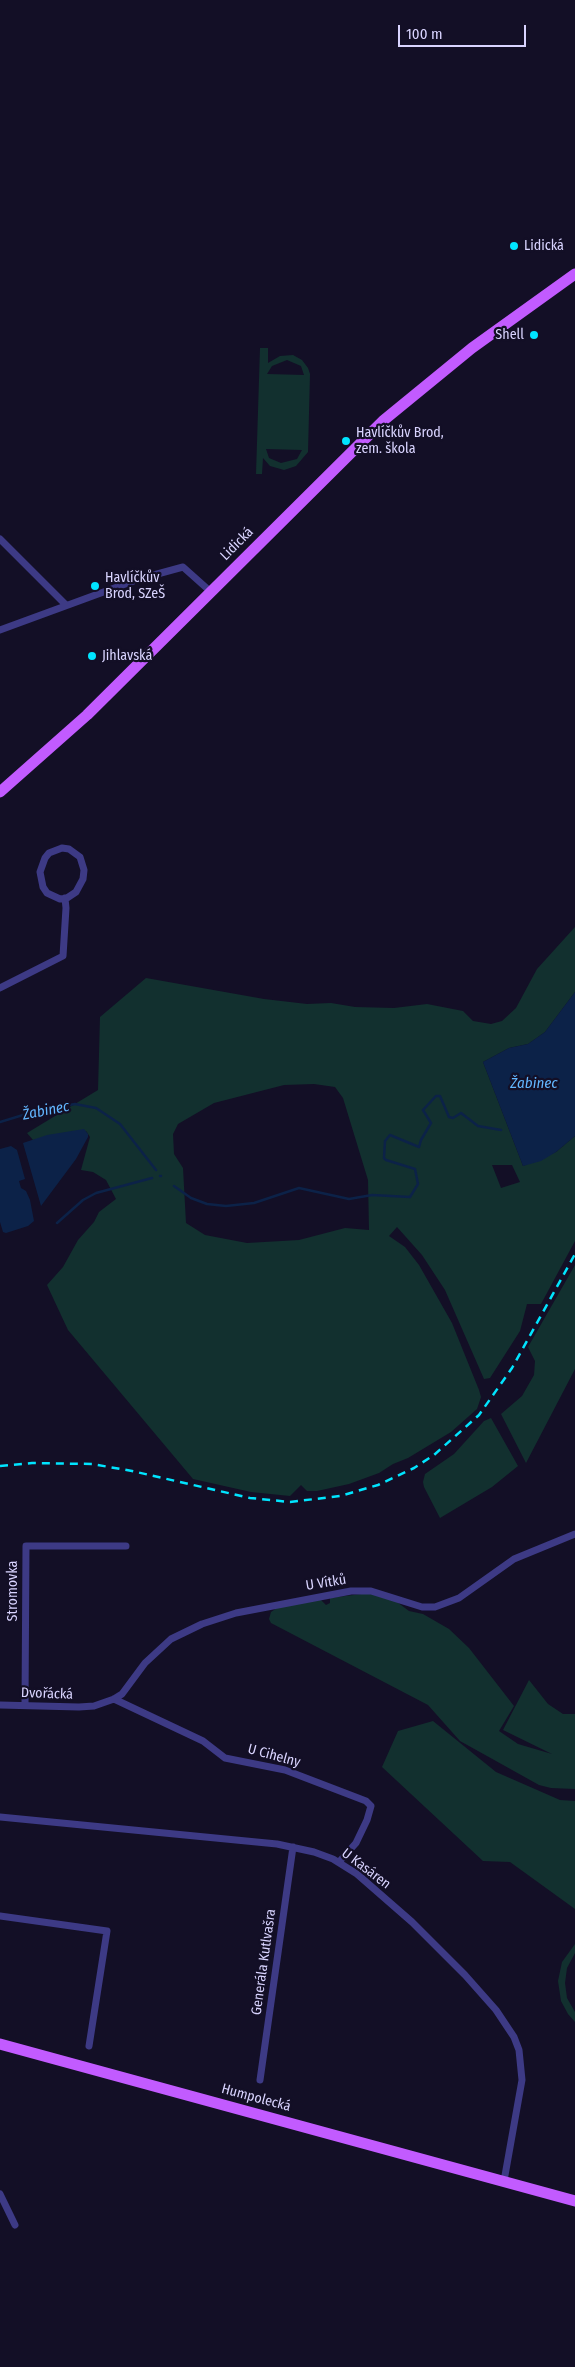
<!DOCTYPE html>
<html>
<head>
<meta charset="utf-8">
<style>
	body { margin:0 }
	#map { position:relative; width:575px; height:2367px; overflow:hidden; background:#130f26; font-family:"Fira Sans Condensed",sans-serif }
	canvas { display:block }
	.scale { position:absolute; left:398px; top:25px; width:128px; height:22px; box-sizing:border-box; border:2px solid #d9d4ff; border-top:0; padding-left:6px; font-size:15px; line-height:18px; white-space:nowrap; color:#d9d4ff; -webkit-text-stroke:4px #130f26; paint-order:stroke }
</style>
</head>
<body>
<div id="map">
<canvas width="575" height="2367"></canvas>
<div class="scale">100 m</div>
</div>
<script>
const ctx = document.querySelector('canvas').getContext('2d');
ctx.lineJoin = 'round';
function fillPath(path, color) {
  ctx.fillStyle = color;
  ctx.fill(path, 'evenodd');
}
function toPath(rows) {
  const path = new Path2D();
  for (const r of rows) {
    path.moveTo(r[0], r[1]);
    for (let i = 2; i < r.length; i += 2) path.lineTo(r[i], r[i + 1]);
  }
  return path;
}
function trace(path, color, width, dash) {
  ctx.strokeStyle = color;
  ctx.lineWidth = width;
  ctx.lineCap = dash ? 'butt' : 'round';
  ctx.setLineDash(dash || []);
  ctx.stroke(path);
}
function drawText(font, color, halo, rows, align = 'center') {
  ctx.font = font + ' "Fira Sans Condensed",sans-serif';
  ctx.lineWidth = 4.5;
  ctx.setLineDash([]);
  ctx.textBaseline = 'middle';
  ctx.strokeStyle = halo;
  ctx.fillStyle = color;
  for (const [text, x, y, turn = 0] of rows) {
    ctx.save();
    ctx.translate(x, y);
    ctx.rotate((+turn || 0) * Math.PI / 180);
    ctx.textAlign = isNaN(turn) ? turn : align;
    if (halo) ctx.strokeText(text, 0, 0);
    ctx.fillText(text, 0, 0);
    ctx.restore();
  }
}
const green = toPath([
	[260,348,268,348,268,363,280,356,293,355,302,360,308,368,310,374,308,452,296,466,284,470,270,466,263,458,262,474,256,474],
	[287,360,301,366,304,375,267,374,272,366],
	[266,449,302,450,297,459,281,463,269,458],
	[575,927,575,992,545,1032,528,1044,509,1048,483,1062,523,1166,556,1152,575,1136,575,1241,541,1304,527,1304,520,1331,490,1378,484,1379,445,1290,422,1255,397,1227,389,1236,405,1247,419,1265,452,1323,479,1390,481,1397,477,1409,451,1432,408,1458,393,1464,379,1473,349,1484,317,1491,307,1491,301,1485,290,1496,251,1492,193,1479,68,1330,47,1285,63,1267,78,1240,94,1222,99,1212,116,1199,106,1180,93,1172,81,1170,90,1137,86,1131,33,1140,27,1133,98,1090,100,1017,146,978,264,999,307,1004,331,1003,355,1007,394,1008,427,1004,463,1011,473,1021,491,1024,502,1021,516,1008,537,969],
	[314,1084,335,1087,343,1098,368,1180,369,1230,345,1228,299,1240,247,1243,205,1235,186,1223,183,1168,174,1154,173,1134,178,1124,214,1103,284,1085],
	[492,1165,512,1165,520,1182,501,1188],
	[575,1265,575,1369,526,1463,501,1414,522,1396,534,1375,535,1361,528,1347],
	[491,1418,518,1466,492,1487,440,1518,424,1487,423,1482,425,1474,454,1454,484,1421],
	[369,1593,397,1602,409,1611,423,1614,449,1629,469,1648,514,1706,499,1731,518,1744,552,1754,503,1730,529,1680,548,1704,563,1714,575,1714,575,1789,551,1788,539,1785,496,1761,460,1741,428,1705,271,1623,269,1619,271,1612,277,1608,320,1599,326,1605,330,1603,330,1598],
	[433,1721,496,1772,560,1800,575,1801,575,1909,510,1862,483,1861,382,1767,398,1731],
	[575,1944,575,1953,567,1968,565,1983,567,1998,575,2012,575,2022,568,2014,561,2001,558,1981,562,1962]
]);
const water = toPath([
	[575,992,575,1136,556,1152,541,1161,523,1166,483,1062,509,1048,528,1044,545,1032],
	[84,1129,88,1134,88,1137,76,1159,41,1206,23,1143,47,1135],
	[11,1146,17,1150,25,1179,19,1181,21,1188,26,1191,30,1200,34,1221,28,1226,6,1233,3,1232,0,1222,0,1149]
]);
const stream = toPath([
	[0,1122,36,1111,75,1104,96,1108,120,1124,156,1170],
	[160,1176,161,1176],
	[174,1186,191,1198,207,1204,226,1206,254,1203,299,1188,349,1199,372,1195,410,1197,418,1184,415,1169,386,1160,384,1158,385,1141,390,1135,419,1147,421,1140,431,1123,423,1110,436,1096,440,1096,449,1117,453,1118,461,1113,478,1126,501,1130],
	[57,1223,83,1200,96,1193,152,1178]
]);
const minor = toPath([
	[0,539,66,605],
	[0,630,139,579,183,567,211,592],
	[62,848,69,849,80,857,84,870,83,879,76,892,67,898,60,899,47,893,43,887,40,872,45,858,49,853,62,848],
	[0,988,63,956,66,908,65,898],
	[114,1699,203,1741,225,1758,285,1770,366,1801,371,1806,367,1820,356,1843,339,1862],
	[0,1705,79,1707,94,1706,114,1699,122,1694,145,1663,171,1639,202,1624,236,1613,351,1591,371,1591,422,1607,435,1607,459,1598,514,1559,575,1534],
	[25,1705,26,1546,126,1546],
	[0,1817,277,1844,314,1852,333,1859,357,1874,412,1922,465,1975,496,2010,514,2037,519,2050,522,2080,504,2181],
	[0,1916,107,1931,89,2046],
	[260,2080,293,1847],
	[0,2194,15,2225]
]);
const primary = toPath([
	[0,792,87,715,384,420,472,348,575,274],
	[0,2044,575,2201]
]);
const rail = toPath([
	[0,1466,32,1463,92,1464,132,1471,250,1498,290,1502,340,1496,378,1485,414,1468,434,1455,479,1415,512,1368,575,1254]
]);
const markers = [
	[514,246,5,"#00e5ff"],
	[534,335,5,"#00e5ff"],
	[346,441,5,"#00e5ff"],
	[95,586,5,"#00e5ff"],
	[92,656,5,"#00e5ff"]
];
const poiNames = [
	["Lidická",524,246],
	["Shell",524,335,"right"],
	["Havlíčkův Brod,",356,433],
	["zem. škola",356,449],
	["Havlíčkův",105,578],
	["Brod, SZeŠ",105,594],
	["Jihlavská",102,656]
];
const streetNames = [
	["Lidická",237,544,-45],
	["U Vítků",326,1583,-9],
	["Stromovka",13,1591,-90],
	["Dvořácká",47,1694,2],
	["U Cihelny",274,1756,15],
	["U Kasáren",366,1869,37],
	["Generála Kutlvašra",264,1962,-82],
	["Humpolecká",256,2098,15]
];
const waterNames = [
	["Žabinec",534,1084],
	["Žabinec",46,1111,-11]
];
fillPath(green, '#12302f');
fillPath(water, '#0c2248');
trace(stream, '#0c2248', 2.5);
trace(minor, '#3d3a85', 7);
trace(primary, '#c25bff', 11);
trace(rail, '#00e5ff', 2.5, [8, 6]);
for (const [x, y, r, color] of markers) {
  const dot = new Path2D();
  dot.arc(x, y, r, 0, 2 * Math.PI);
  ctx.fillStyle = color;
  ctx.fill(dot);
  trace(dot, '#130f26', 2);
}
drawText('14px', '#d9d4ff', '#130f26', poiNames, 'left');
drawText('14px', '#d9d4ff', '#130f26', streetNames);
drawText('italic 15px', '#62b6ff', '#130f26', waterNames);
</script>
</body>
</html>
